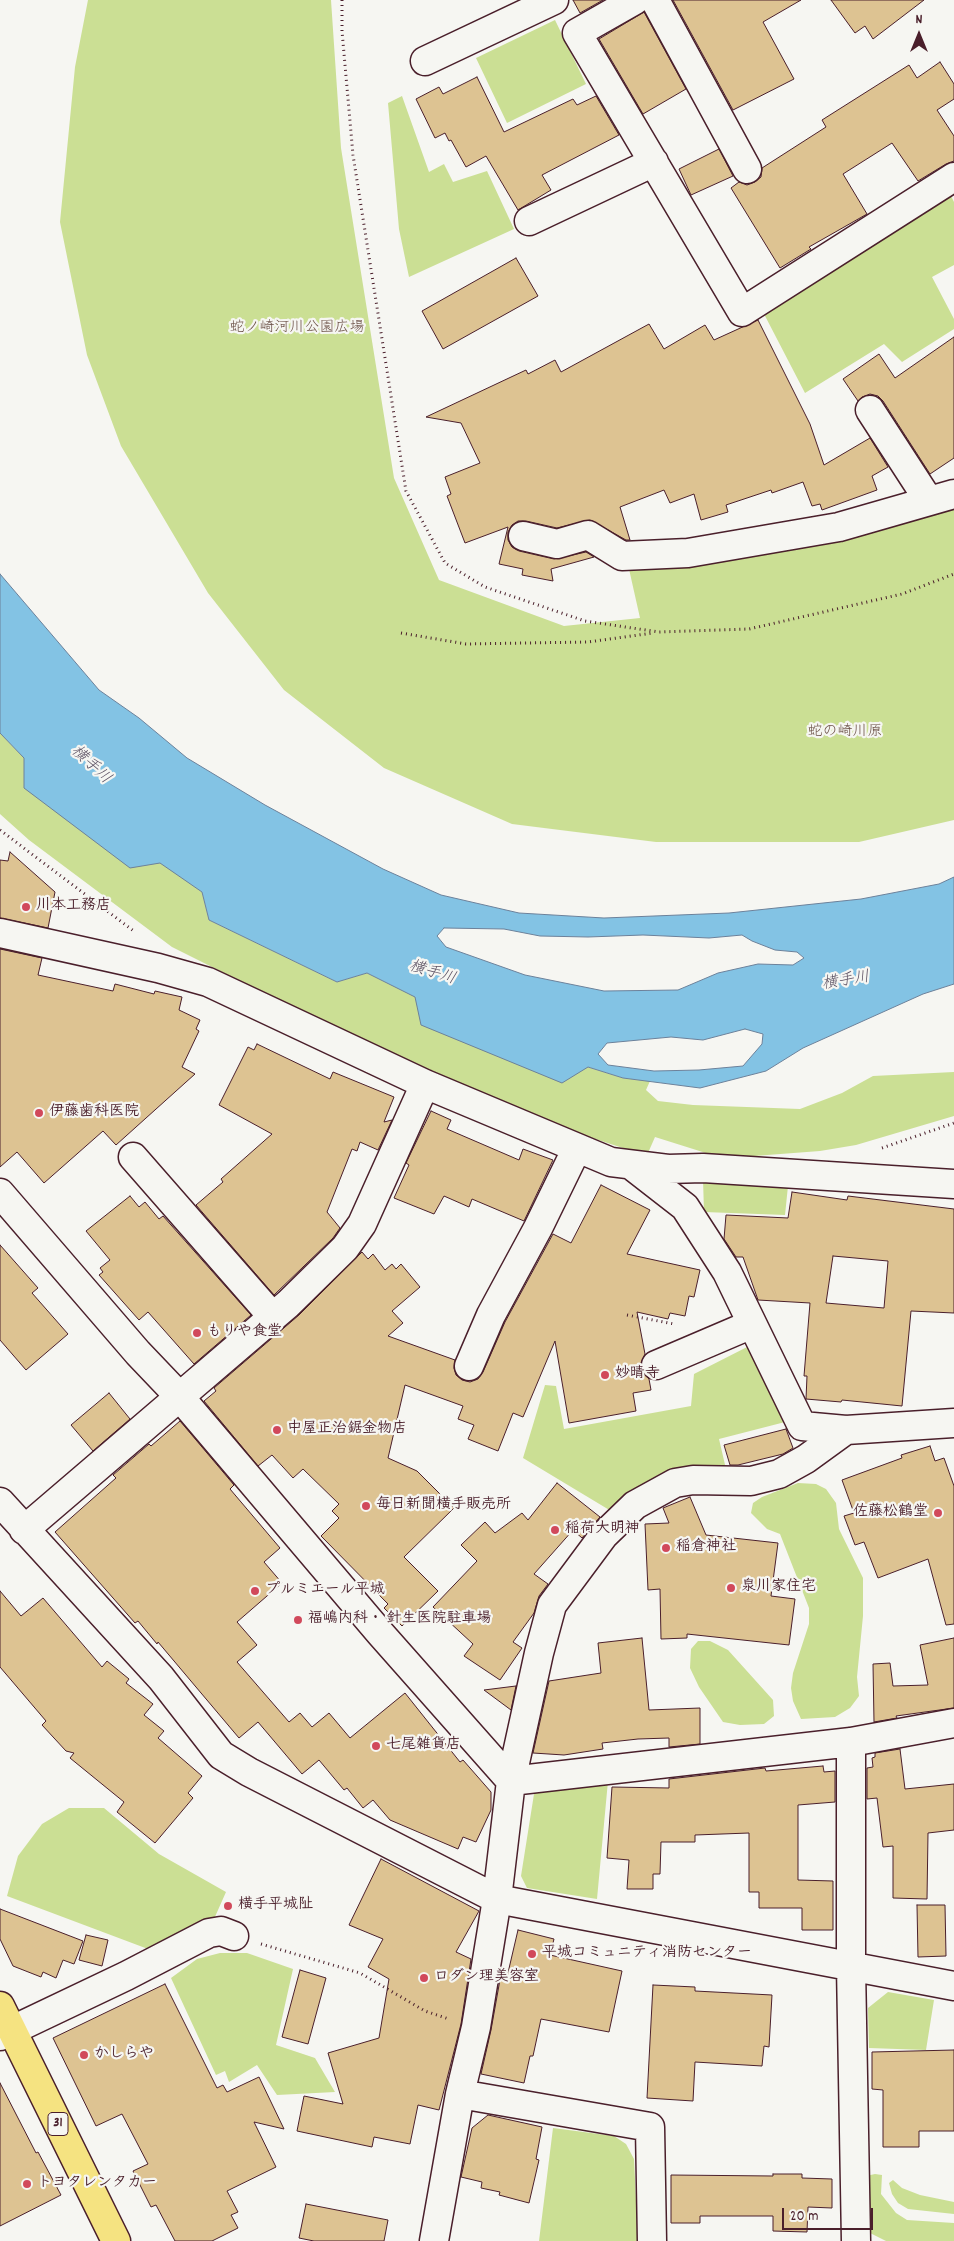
<!DOCTYPE html>
<html>
<head>
<meta charset="utf-8">
<style>
	body { margin:0 }
	#map { position:relative; width:954px; height:2241px; overflow:hidden; background:#f6f6f2; font-family:Dekko,sans-serif }
	canvas { display:block }
	.north { position:absolute; left:894px; top:10px; width:50px; height:50px; -webkit-text-stroke:4px #f6f6f2; paint-order:stroke; rotate:0deg; font-size:14px; font-weight:700; line-height:20px; text-align:center; color:#4a1f2b }
	.north::after { content:''; display:block; margin:auto; width:18px; height:22px; background:#4a1f2b; clip-path:polygon(50% 0,100% 100%,50% 72%,0 100%) }
	.scale { position:absolute; left:782px; top:2208px; width:91px; height:22px; box-sizing:border-box; border:2px solid #4a1f2b; border-top:0; padding-left:6px; font-size:15px; line-height:18px; white-space:nowrap; color:#4a1f2b; -webkit-text-stroke:4px #f6f6f2; paint-order:stroke }
</style>
</head>
<body>
<div id="map">
<canvas width="954" height="2241"></canvas>
<div class="north">N</div>
<div class="scale">20 m</div>
</div>
<script>
const ctx = document.querySelector('canvas').getContext('2d');
ctx.lineJoin = 'round';
function fillPath(path, color) {
  ctx.fillStyle = color;
  ctx.fill(path, 'evenodd');
}
function toPath(rows) {
  const path = new Path2D();
  for (const r of rows) {
    path.moveTo(r[0], r[1]);
    for (let i = 2; i < r.length; i += 2) path.lineTo(r[i], r[i + 1]);
  }
  return path;
}
function trace(path, color, width, dash) {
  ctx.strokeStyle = color;
  ctx.lineWidth = width;
  ctx.lineCap = dash ? 'butt' : 'round';
  ctx.setLineDash(dash || []);
  ctx.stroke(path);
}
function drawText(font, color, halo, rows, align = 'center') {
  ctx.font = font + ' Dekko,"Klee One",sans-serif';
  ctx.lineWidth = 4.5;
  ctx.setLineDash([]);
  ctx.textBaseline = 'middle';
  ctx.strokeStyle = halo;
  ctx.fillStyle = color;
  for (const [text, x, y, turn = 0] of rows) {
    ctx.save();
    ctx.translate(x, y);
    ctx.rotate((+turn || 0) * Math.PI / 180);
    ctx.textAlign = isNaN(turn) ? turn : align;
    if (halo) ctx.strokeText(text, 0, 0);
    ctx.fillText(text, 0, 0);
    ctx.restore();
  }
}
const green = toPath([
	[88,0,331,0,341,148,394,478,439,580,564,626,640,618,629,569,954,503,954,820,859,842,656,842,512,824,384,768,284,690,208,593,121,446,87,355,60,222,75,67],
	[555,20,586,84,507,123,476,58],
	[402,96,429,172,444,164,453,182,487,171,514,229,409,277,399,229,388,103],
	[950,194,954,202,954,265,932,277,954,319,954,329,902,362,884,344,805,393,763,312],
	[0,733,24,758,202,892,209,920,337,982,367,973,416,997,588,1067,623,1078,650,1081,646,1090,658,1101,693,1105,800,1109,842,1093,873,1076,954,1072,954,1116,856,1145,820,1151,741,1157,709,1154,655,1137,648,1153,626,1149,512,1112,430,1070,306,1014,172,947,29,840,0,814],
	[703,1179,788,1186,785,1215,704,1212],
	[753,1344,789,1421,719,1439,726,1469,611,1511,523,1458,545,1385,556,1386,564,1429,691,1406,694,1374],
	[798,1483,816,1484,826,1489,836,1503,839,1529,863,1578,863,1616,857,1677,859,1696,850,1708,835,1717,801,1719,793,1701,791,1688,793,1673,809,1624,809,1608,780,1534,767,1529,751,1513,753,1503,762,1497],
	[698,1641,710,1641,728,1650,773,1700,774,1716,764,1724,740,1725,723,1722,699,1687,690,1668,691,1649],
	[608,1781,597,1899,527,1888,521,1876,534,1794,543,1787],
	[69,1808,104,1808,159,1854,226,1892,214,1919,148,1949,7,1896,18,1856,42,1824],
	[220,1953,247,1953,293,1969,276,2045,315,2058,335,2092,277,2095,257,2065,229,2082,225,2071,216,2075,171,1978,197,1959],
	[888,1992,934,2000,926,2050,869,2048,868,2008],
	[553,2128,614,2136,626,2144,634,2159,638,2241,539,2241],
	[875,2174,882,2175,881,2194,896,2213,907,2220,954,2223,954,2241,886,2241,870,2233,865,2224,866,2176],
	[893,2180,902,2188,920,2195,954,2202,954,2214,908,2209,898,2203,892,2194,889,2183]
]);
const water = toPath([
	[0,574,99,690,139,718,187,758,265,805,383,869,441,895,519,913,604,918,729,913,861,899,939,884,954,877,954,984,923,994,803,1048,766,1071,700,1088,623,1078,588,1067,562,1083,421,1025,415,997,367,973,337,982,209,920,202,892,160,863,130,868,24,788,24,758,0,733,0,574],
	[444,928,504,929,540,936,588,937,643,935,709,938,742,935,752,941,775,950,797,952,804,958,793,965,758,964,718,973,678,990,604,991,525,975,446,947,437,936,444,928],
	[745,1029,763,1034,762,1044,743,1066,699,1070,654,1071,608,1065,598,1054,607,1043,671,1037,703,1040,745,1029]
]);
const building = toPath([
	[573,0,603,0,580,13,573,0],
	[673,0,801,0,763,22,794,79,733,110,673,0],
	[831,0,924,0,873,39,865,26,855,33,831,0],
	[644,12,686,89,643,114,599,39,644,12],
	[940,62,954,84,954,99,937,110,954,136,954,161,946,164,918,181,892,143,843,174,867,214,809,247,811,249,780,268,731,188,739,182,747,185,755,182,761,177,762,168,826,127,822,120,909,65,917,78,940,62],
	[477,77,504,132,573,99,577,105,596,96,619,135,542,175,551,190,518,210,486,156,466,167,451,140,449,141,445,133,435,138,416,99,439,87,443,94,477,77],
	[719,149,733,176,691,195,679,169,719,149],
	[516,258,538,296,443,349,422,311,516,258],
	[758,320,810,424,824,465,870,438,888,467,872,476,877,490,822,510,820,504,812,506,803,482,772,493,771,490,726,505,728,512,701,520,694,494,670,503,664,490,620,507,630,540,626,540,590,520,557,528,526,521,518,521,512,525,508,532,508,540,512,547,519,551,554,559,586,552,594,557,551,569,553,581,522,575,523,569,499,564,508,527,465,543,447,496,451,494,445,477,480,463,461,423,426,417,526,370,528,374,555,360,561,372,649,324,664,349,705,325,714,340,758,320],
	[954,337,954,458,930,474,883,401,878,396,870,394,862,397,858,401,843,379,879,354,895,378,954,337],
	[10,852,55,892,48,928,0,918,0,860,8,861,10,852],
	[0,949,42,958,38,975,113,991,115,984,154,994,155,991,182,997,179,1010,200,1020,196,1029,199,1031,182,1067,195,1074,116,1145,103,1131,44,1183,17,1152,0,1167,0,949],
	[257,1044,330,1079,333,1072,394,1097,384,1122,392,1120,378,1150,360,1142,357,1151,352,1149,327,1212,340,1228,333,1238,274,1295,196,1205,223,1182,221,1179,272,1134,219,1105,248,1047,254,1050,257,1044],
	[431,1111,451,1120,447,1129,519,1160,523,1149,553,1160,524,1221,472,1199,469,1207,444,1196,434,1214,394,1198,409,1165,406,1163,431,1111],
	[601,1185,650,1210,627,1254,700,1270,694,1297,689,1296,685,1316,670,1313,668,1319,637,1312,645,1354,641,1363,642,1371,649,1379,651,1390,633,1393,636,1411,569,1423,555,1341,523,1417,513,1413,498,1451,468,1439,474,1425,458,1419,463,1406,405,1385,388,1458,417,1471,454,1508,404,1557,438,1591,402,1626,384,1608,388,1604,321,1536,339,1518,332,1511,339,1504,303,1469,293,1478,272,1455,258,1466,204,1401,216,1391,214,1388,299,1315,362,1252,368,1259,373,1254,385,1270,392,1264,396,1269,401,1264,420,1287,392,1311,403,1323,388,1336,455,1360,454,1368,456,1375,462,1380,470,1382,478,1379,483,1372,505,1322,553,1234,571,1243,601,1185],
	[792,1192,847,1200,848,1196,954,1209,954,1313,911,1311,902,1406,842,1400,841,1402,806,1399,807,1376,804,1376,810,1303,758,1300,743,1257,736,1257,724,1239,726,1215,788,1218,792,1192],
	[833,1256,888,1261,884,1308,826,1303,833,1256],
	[130,1196,139,1207,145,1202,159,1219,163,1216,251,1315,194,1364,148,1312,139,1320,99,1275,103,1272,100,1268,110,1260,86,1231,130,1196],
	[0,1245,38,1288,32,1293,68,1334,26,1370,0,1340,0,1245],
	[109,1393,130,1419,93,1451,71,1425,109,1393],
	[180,1421,234,1485,230,1489,280,1548,264,1562,282,1583,237,1622,257,1645,237,1662,289,1722,300,1713,312,1727,329,1713,350,1738,405,1693,460,1762,463,1760,491,1792,491,1810,476,1842,463,1837,458,1849,390,1820,373,1800,363,1808,347,1788,344,1790,319,1760,302,1774,258,1722,239,1738,158,1642,157,1644,138,1621,135,1623,55,1532,116,1478,113,1475,149,1444,151,1446,180,1421],
	[786,1429,793,1448,783,1454,738,1465,730,1465,724,1445,786,1429],
	[930,1446,935,1461,944,1458,954,1486,954,1624,946,1625,928,1559,878,1578,864,1542,855,1545,844,1516,854,1513,842,1480,902,1458,901,1455,930,1446],
	[557,1483,600,1517,582,1538,573,1530,534,1574,548,1584,539,1596,534,1613,513,1642,522,1648,500,1680,464,1656,473,1644,433,1607,477,1561,461,1545,485,1522,495,1533,522,1513,528,1520,557,1483],
	[690,1497,706,1535,778,1543,771,1596,795,1599,789,1645,687,1634,687,1638,661,1639,660,1589,648,1590,645,1524,669,1523,663,1508,690,1497],
	[0,1591,21,1616,43,1598,102,1667,107,1661,129,1679,126,1683,153,1704,144,1715,164,1731,158,1738,202,1776,188,1793,193,1798,155,1843,117,1812,124,1802,70,1758,74,1753,66,1751,42,1725,46,1721,0,1667,0,1591],
	[642,1638,649,1710,700,1708,700,1744,669,1747,669,1738,638,1739,602,1743,603,1749,564,1755,533,1753,549,1681,601,1673,598,1643,642,1638],
	[954,1638,954,1708,896,1716,897,1718,874,1722,873,1664,890,1663,893,1686,928,1685,920,1645,954,1638],
	[516,1686,511,1710,484,1690,516,1686],
	[900,1749,905,1789,954,1784,954,1830,928,1833,927,1899,893,1898,893,1846,883,1847,877,1798,867,1799,867,1768,873,1767,872,1758,875,1757,875,1753,900,1749],
	[823,1766,824,1772,835,1771,835,1802,798,1805,798,1880,833,1881,833,1930,802,1930,802,1908,759,1908,759,1892,749,1892,749,1833,695,1835,695,1842,661,1842,660,1874,653,1874,653,1889,627,1889,629,1860,607,1858,612,1787,669,1788,669,1779,765,1768,766,1771,823,1766],
	[381,1859,479,1911,456,1952,471,1959,461,2024,439,2110,418,2105,410,2144,374,2137,372,2147,297,2131,304,2096,343,2104,328,2053,379,2038,389,1979,368,1967,383,1939,349,1925,381,1859],
	[917,1905,945,1905,946,1956,918,1957,917,1905],
	[0,1909,83,1941,74,1964,63,1960,56,1978,43,1972,41,1977,13,1966,0,1939,0,1909],
	[518,1930,554,1939,550,1955,622,1971,609,2032,541,2019,533,2056,530,2056,524,2083,481,2074,491,2030,501,1974,507,1977,518,1930],
	[86,1935,108,1940,102,1966,79,1960,86,1935],
	[300,1970,326,1978,308,2044,282,2037,300,1970],
	[165,1984,217,2088,223,2085,227,2092,259,2077,284,2129,254,2122,276,2167,227,2191,238,2212,231,2215,238,2228,212,2241,175,2241,156,2205,151,2207,133,2171,148,2164,122,2114,96,2126,53,2038,165,1984],
	[653,1985,695,1987,695,1991,772,1995,769,2047,764,2046,762,2066,695,2062,693,2101,647,2098,653,1985],
	[954,2050,954,2131,919,2131,919,2147,883,2147,883,2090,872,2089,872,2052,954,2050],
	[0,2083,36,2153,38,2152,61,2195,0,2226,0,2083],
	[488,2115,542,2127,536,2159,539,2160,529,2203,499,2195,500,2192,481,2188,482,2182,461,2177,472,2128,488,2115],
	[773,2174,802,2174,802,2178,832,2179,832,2208,808,2207,807,2232,773,2231,773,2216,700,2216,700,2223,671,2223,671,2175,773,2176,773,2174],
	[306,2204,388,2220,384,2241,314,2241,299,2238,306,2204]
]);
const path = toPath([
	[342,0,342,31,353,155,406,491,445,563,485,587,585,621,659,632,749,629,902,594,954,574],
	[401,633,466,644,588,642,653,633],
	[0,830,135,932],
	[882,1148,954,1123],
	[627,1315,674,1324],
	[261,1944,360,1973,425,2011,449,2019]
]);
const minor = toPath([
	[635,0,577,33,742,312,954,177],
	[655,0,747,169],
	[425,61,554,0],
	[529,221,654,162],
	[870,410,929,501],
	[523,536,557,544,588,535,622,556,688,553,839,527,954,494],
	[0,933,158,968,208,982,425,1084,611,1162,668,1169,703,1168,954,1184],
	[133,1157,273,1317],
	[631,1165,685,1207,727,1272,802,1426,846,1430,954,1423],
	[0,1193,138,1353,179,1396,380,1633,511,1781],
	[656,1365,752,1324],
	[469,1366,491,1315,538,1228,577,1148],
	[0,1502,161,1678,221,1755,249,1772,497,1899,954,1986],
	[24,1530,288,1304,345,1248,362,1224,425,1084],
	[851,1742,851,1967,856,2241],
	[511,1781,851,1742,954,1723],
	[0,2036,126,1976,209,1933,221,1931,234,1936],
	[460,2094,650,2127,652,2241],
	[434,2241,460,2094,476,2027,497,1899,511,1781,539,1653,552,1605,604,1535,635,1505,675,1483,693,1480,751,1481,779,1474,806,1459,846,1430]
]);
const major = toPath([
	[0,2006,116,2241]
]);
const markers = [
	[26,907,5,"#d1495b"],
	[39,1113,5,"#d1495b"],
	[197,1333,5,"#d1495b"],
	[605,1375,5,"#d1495b"],
	[277,1430,5,"#d1495b"],
	[366,1506,5,"#d1495b"],
	[938,1513,5,"#d1495b"],
	[555,1530,5,"#d1495b"],
	[666,1548,5,"#d1495b"],
	[731,1588,5,"#d1495b"],
	[255,1591,5,"#d1495b"],
	[298,1620,5,"#d1495b"],
	[376,1746,5,"#d1495b"],
	[228,1906,5,"#d1495b"],
	[532,1954,5,"#d1495b"],
	[424,1978,5,"#d1495b"],
	[84,2055,5,"#d1495b"],
	[27,2184,5,"#d1495b"]
];
const shields = [
	[58,2124,20]
];
const shieldNames = [
	["31",58,2124]
];
const parkNames = [
	["蛇ノ崎河川公園広場",297,329],
	["蛇の崎川原",845,733]
];
const poiNames = [
	["川本工務店",36,907],
	["伊藤歯科医院",49,1113],
	["もりや食堂",207,1333],
	["妙晴寺",615,1375],
	["中屋正治鋸金物店",287,1430],
	["毎日新聞横手販売所",376,1506],
	["佐藤松鶴堂",928,1513,"right"],
	["稲荷大明神",565,1530],
	["稲倉神社",676,1548],
	["泉川家住宅",741,1588],
	["プルミエール平城",265,1591],
	["福嶋内科・ 針生医院駐車場",308,1620],
	["七尾雑貨店",386,1746],
	["横手平城阯",238,1906],
	["平城コミュニティ消防センター",542,1954],
	["ロダン理美容室",434,1978],
	["かしらや",94,2055],
	["トヨタレンタカー",37,2184]
];
const waterNames = [
	["横手川",90,766,43],
	["横手川",432,974,17],
	["横手川",846,982,-9]
];
fillPath(green, '#cbdf94');
fillPath(water, '#83c3e4');
trace(water, '#6c819a', 1);
fillPath(building, '#ddc392');
trace(building, '#4a1f2b', 1);
trace(minor, '#4a1f2b', 31);
trace(major, '#4a1f2b', 31);
trace(path, '#4a1f2b', 3, [1, 4]);
trace(minor, '#f6f6f2', 28);
trace(major, '#f5e381', 28);
for (const [x, y, r, color] of markers) {
  const dot = new Path2D();
  dot.arc(x, y, r, 0, 2 * Math.PI);
  ctx.fillStyle = color;
  ctx.fill(dot);
  trace(dot, '#f6f6f2', 2);
}
for (const [x, y, w] of shields) {
  const box = new Path2D();
  box.roundRect(x - w / 2, y - 11.5, w, 23, 4);
  ctx.fillStyle = '#f6f6f2';
  ctx.fill(box);
  trace(box, '#4a1f2b', 1);
}
drawText('bold 14px', '#4a1f2b', null, shieldNames);
drawText('15px', '#6a4f45', '#f6f6f2', parkNames);
drawText('bold 15px', '#4a1f2b', '#f6f6f2', poiNames, 'left');
drawText('italic 16px', '#5b5062', '#f6f6f2', waterNames);
</script>
</body>
</html>
